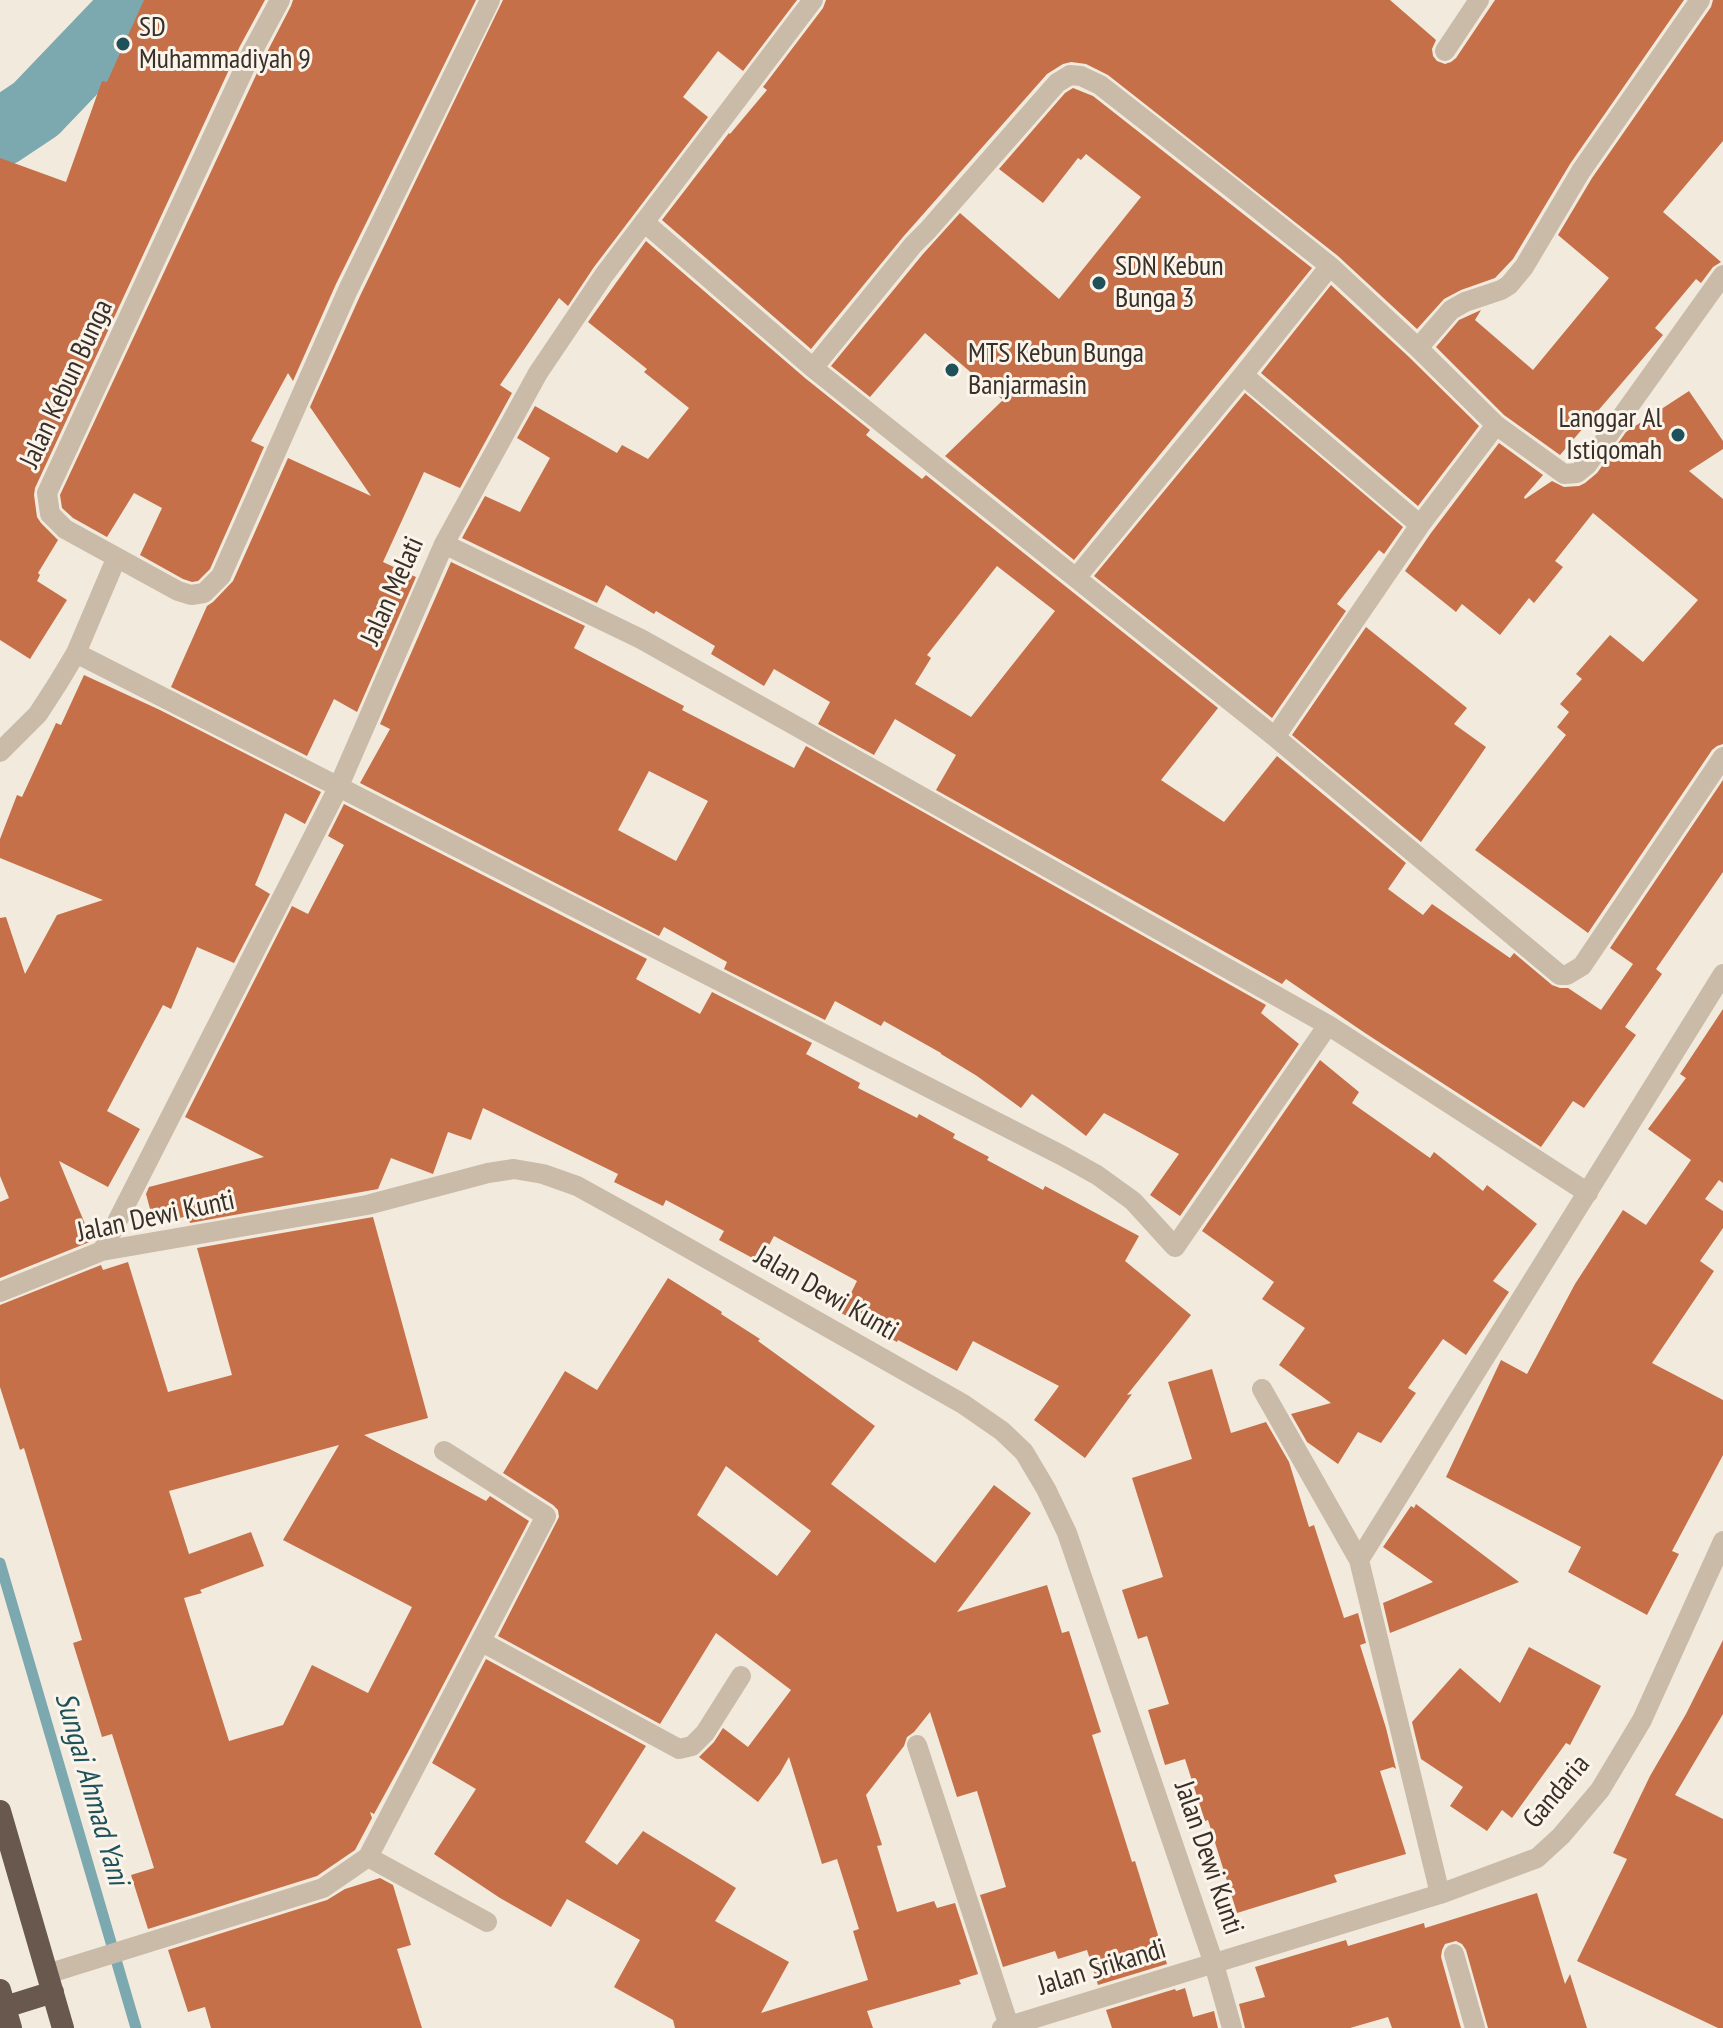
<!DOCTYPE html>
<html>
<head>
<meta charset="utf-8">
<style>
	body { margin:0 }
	canvas { display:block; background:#f2eadd }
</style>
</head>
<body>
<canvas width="1723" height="2028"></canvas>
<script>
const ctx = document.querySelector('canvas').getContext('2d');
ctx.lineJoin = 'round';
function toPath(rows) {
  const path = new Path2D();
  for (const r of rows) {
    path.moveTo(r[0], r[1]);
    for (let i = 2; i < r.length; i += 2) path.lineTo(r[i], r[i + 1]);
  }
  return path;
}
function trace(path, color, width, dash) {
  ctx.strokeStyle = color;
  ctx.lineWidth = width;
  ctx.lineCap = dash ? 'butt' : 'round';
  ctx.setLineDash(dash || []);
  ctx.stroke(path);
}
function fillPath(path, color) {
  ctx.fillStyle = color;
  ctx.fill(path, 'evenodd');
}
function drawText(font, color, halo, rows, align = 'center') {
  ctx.font = font + ' "PT Sans Narrow",sans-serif';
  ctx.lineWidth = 6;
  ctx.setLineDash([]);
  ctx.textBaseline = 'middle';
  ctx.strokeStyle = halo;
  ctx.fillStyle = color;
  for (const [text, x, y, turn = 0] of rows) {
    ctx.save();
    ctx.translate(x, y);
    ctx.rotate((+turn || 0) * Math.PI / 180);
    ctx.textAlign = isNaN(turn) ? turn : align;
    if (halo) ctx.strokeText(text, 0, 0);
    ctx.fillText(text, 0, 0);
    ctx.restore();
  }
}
const stream = toPath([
	[0,1563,136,2028]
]);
const river = toPath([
	[0,133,36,109,123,18,134,0]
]);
const building = toPath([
	[144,0,265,0,240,46,35,488,34,495,37,517,41,523,58,540,38,573,40,575,37,581,67,600,30,659,0,640,0,158,66,182,102,81,107,82],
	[293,0,476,0,336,284,293,381,288,373,251,441,264,447,210,569,198,581,192,582,183,579,140,555,162,508,134,493,107,537,73,518,62,508,60,495,264,58,291,6],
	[503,0,797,0,743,71,718,51,683,97,708,117,594,267,568,306,559,298,500,385,512,393,460,488,424,472,383,562,416,577,357,712,334,699,307,756,171,687,207,606,213,602,233,581,288,458,371,496,310,407,360,296],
	[826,0,1390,0,1436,40,1432,49,1433,56,1437,61,1445,64,1451,62,1456,58,1495,0,1684,0,1570,164,1513,259,1495,278,1461,290,1444,299,1417,329,1338,256,1108,75,1086,64,1071,62,1063,64,1047,74,903,237,811,349,662,220,729,133,730,134,767,90,763,87,823,8],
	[1713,0,1723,0,1723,141,1663,212,1721,262,1713,267,1701,283,1696,279,1655,328,1663,335,1560,455,1504,415,1436,347,1459,320,1481,310,1475,320,1533,370,1609,278,1558,235,1592,178,1711,7],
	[1073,88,1093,96,1312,268,1074,560,945,456,1003,400,925,333,870,397,831,366,923,254,960,213,1059,299,1141,197,1086,154,1081,160,1078,158,1043,203,999,169,1065,93],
	[646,241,805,378,870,430,866,435,922,479,926,475,1218,708,1161,780,1224,822,1277,756,1406,863,1388,889,1423,915,1432,904,1510,958,1514,953,1552,985,1560,988,1568,988,1601,1010,1633,964,1610,948,1723,780,1723,872,1656,969,1662,974,1625,1027,1636,1035,1584,1108,1573,1101,1541,1147,1365,1033,1286,979,1282,984,936,790,956,755,895,719,874,755,818,724,830,702,774,669,764,686,711,654,715,646,656,611,654,614,606,585,597,603,462,538,485,496,520,512,550,458,517,438,535,406,617,453,622,445,648,459,689,408,644,372,647,369,588,322],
	[997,566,1055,611,971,717,915,684,931,658,927,655],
	[1331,285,1409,357,1479,426,1418,506,1261,373],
	[1689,391,1723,441,1723,449,1689,471,1723,499,1723,744,1717,746,1712,750,1588,933,1475,850,1566,735,1557,727,1569,712,1560,704,1582,679,1576,674,1610,635,1643,662,1698,600,1593,513,1555,561,1563,567,1534,603,1529,598,1500,635,1462,604,1456,612,1405,571,1431,533,1499,443,1543,475,1524,497,1525,499,1552,481,1564,487,1579,486,1585,483,1597,473,1626,432],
	[1245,393,1403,527,1384,554,1379,550,1337,604,1346,611,1272,718,1094,576],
	[451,562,585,626,574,648,684,706,682,710,794,768,806,746,1266,1005,1261,1013,1299,1044,1180,1216,1150,1195,1179,1154,1104,1113,1086,1136,1032,1094,1021,1108,977,1076,941,1054,941,1053,884,1021,881,1026,835,1001,825,1020,724,969,727,962,664,927,659,936,360,783,390,729,380,724],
	[649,771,708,801,676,861,618,830],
	[1366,627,1467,708,1454,724,1486,747,1421,842,1292,735],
	[84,675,160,710,321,792,305,824,285,813,255,885,270,894,234,963,197,947,171,1009,163,1005,107,1111,140,1129,108,1187,59,1161,92,1241,0,1278,0,1202,9,1198,0,1176,0,918,6,917,25,974,57,915,103,900,0,858,0,839,17,795,22,797,56,723,61,725],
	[344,804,647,959,636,979,700,1014,712,992,812,1043,806,1054,860,1083,858,1088,917,1118,919,1114,955,1134,953,1138,989,1157,987,1160,1043,1190,1045,1186,1139,1236,1125,1261,1191,1315,1127,1395,1132,1394,1085,1458,1034,1420,1059,1386,973,1341,957,1371,898,1340,897,1342,841,1313,857,1281,774,1236,760,1262,719,1240,724,1231,666,1200,663,1206,614,1182,618,1174,483,1108,471,1140,448,1132,433,1174,391,1158,378,1189,190,1223,188,1216,154,1224,146,1194,149,1187,264,1157,185,1117,292,906,308,914,344,845,328,836],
	[1723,1009,1723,1183,1719,1180,1705,1199,1723,1211,1723,1228,1700,1261,1714,1271,1652,1363,1723,1400,1723,1455,1672,1551,1679,1554,1647,1615,1568,1572,1581,1547,1446,1477,1501,1360,1527,1374,1575,1284,1623,1210,1646,1225,1691,1160,1648,1129,1686,1078,1680,1074],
	[1320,1060,1359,1092,1352,1103,1430,1158,1434,1152,1483,1191,1487,1185,1537,1224,1493,1281,1509,1292,1466,1355,1443,1339,1408,1388,1416,1393,1381,1443,1358,1432,1338,1464,1307,1442,1291,1414,1331,1403,1279,1365,1305,1328,1262,1299,1274,1282,1202,1231],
	[373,1217,428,1418,364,1435,486,1501,490,1496,529,1521,409,1750,374,1814,370,1812,372,1818,355,1850,317,1876,148,1929,131,1875,154,1868,112,1734,102,1737,73,1643,82,1640,24,1448,20,1450,0,1387,0,1305,101,1265,103,1270,128,1262,168,1392,232,1375,197,1248],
	[339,1445,283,1540,412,1607,368,1693,312,1665,283,1725,229,1741,184,1598,202,1593,200,1590,264,1566,251,1532,189,1554,169,1491],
	[668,1278,722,1312,721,1314,760,1339,758,1341,875,1426,831,1484,935,1563,994,1485,1031,1513,957,1612,1047,1585,1062,1633,1069,1631,1101,1732,1092,1735,1132,1862,1135,1861,1167,1964,1098,1985,1087,1950,1058,1959,1055,1951,1003,1967,980,1895,1006,1887,977,1791,957,1797,930,1712,914,1732,907,1737,904,1746,866,1795,882,1845,877,1846,897,1912,934,1901,937,1908,955,1903,978,1974,959,1980,961,1984,867,2011,873,2028,675,2028,673,2020,614,1987,640,1940,567,1899,551,1927,500,1898,434,1854,476,1789,432,1763,486,1659,646,1746,585,1842,617,1865,643,1831,736,1888,715,1921,789,1962,761,2013,868,1980,853,1931,859,1929,837,1859,822,1864,789,1757,780,1773,758,1802,699,1757,714,1742,723,1728,748,1747,791,1690,716,1633,660,1724,498,1636,559,1517,558,1510,553,1505,503,1473,565,1371,597,1390],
	[726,1466,811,1531,777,1576,697,1515],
	[1212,1369,1231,1433,1266,1422,1289,1462,1309,1527,1314,1525,1344,1618,1358,1613,1366,1643,1360,1645,1386,1728,1396,1769,1393,1767,1380,1771,1406,1854,1334,1875,1337,1882,1237,1913,1208,1820,1205,1821,1185,1759,1165,1765,1148,1710,1169,1704,1147,1636,1138,1639,1122,1590,1163,1577,1132,1478,1192,1459,1168,1382],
	[1416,1504,1519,1582,1390,1633,1383,1603,1433,1582,1383,1547,1411,1506,1414,1508],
	[1723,1640,1723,1714,1675,1795,1723,1819,1723,2028,1718,2028,1577,1961,1627,1859,1613,1853,1650,1776,1686,1714],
	[1529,1647,1601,1686,1570,1745,1566,1743,1512,1818,1502,1810,1487,1831,1450,1806,1463,1787,1421,1759,1412,1722,1460,1668,1500,1703],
	[380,1878,393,1885,411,1945,397,1949,422,2028,211,2028,205,2007,188,2012,168,1950,327,1900,345,1889],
	[1537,1893,1565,1984,1570,1974,1587,2028,1488,2028,1466,1950,1462,1944,1456,1941,1445,1944,1442,1950,1441,1957,1461,2028,1392,2028,1388,2017,1350,2028,1245,2028,1239,2004,1265,1997,1255,1967,1346,1940,1348,1946,1424,1923,1425,1928],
	[1185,1988,1193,2017,1214,2011,1218,2028,1112,2028,1106,2010,1175,1989,1176,1991]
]);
const minor = toPath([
	[280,0,252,52,47,493,50,514,65,529,178,591,191,595,204,593,221,576,348,290,490,0],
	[1445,51,1479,0],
	[644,222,813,368,1275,737,1560,975,1567,975,1582,966,1723,757],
	[1418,348,1451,310,1465,302,1501,290,1509,285,1524,267,1581,171,1700,0],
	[813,368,913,245,928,230,1057,83,1070,75,1081,76,1100,85,1233,189,1330,266,1418,348,1496,425,1564,474,1577,473,1587,465,1723,275],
	[1243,375,1420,525],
	[444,544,641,639,1328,1025,1588,1193],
	[1076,578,1243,375,1330,266],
	[76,653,1061,1155,1097,1175,1133,1201,1175,1247,1328,1025],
	[1275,737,1420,525,1496,425],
	[0,752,38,714,58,683,76,653,116,559],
	[102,1251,338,788,444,544,538,373,604,275,813,0],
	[0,1292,102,1251,367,1205,488,1173,514,1169,543,1174,577,1186,644,1223,963,1404,1002,1431,1024,1452,1046,1489,1067,1533,1214,1964,1232,2028],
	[1262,1389,1359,1560],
	[482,1642,679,1749,692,1746,705,1733,741,1676],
	[917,1745,1009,2026,1002,2028],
	[368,1857,487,1922],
	[1440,1894,1359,1560,1723,974],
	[1454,1954,1475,2028],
	[47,1974,323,1888,368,1857,546,1516,444,1451],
	[1010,2028,1009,2026,1440,1894,1537,1858,1561,1836,1600,1790,1642,1720,1723,1541]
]);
const trunk = toPath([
	[0,1811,63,2028],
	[0,1990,11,2028],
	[5,2007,53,1992]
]);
const markers = [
	[123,44,8,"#1e5159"],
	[1099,283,8,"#1e5159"],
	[952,370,8,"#1e5159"],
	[1678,435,8,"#1e5159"]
];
const poiNames = [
	["SD",139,28],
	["Muhammadiyah 9",139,60],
	["SDN Kebun",1115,267],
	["Bunga 3",1115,299],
	["MTS Kebun Bunga",968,354],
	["Banjarmasin",968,386],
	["Langgar Al",1662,419,"right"],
	["Istiqomah",1662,451,"right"]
];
const streetNames = [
	["Jalan Kebun Bunga",67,384,-65],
	["Jalan Melati",393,591,-66],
	["Jalan Dewi Kunti",156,1217,-12],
	["Jalan Dewi Kunti",826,1294,30],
	["Gandaria",1557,1792,-50],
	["Jalan Dewi Kunti",1208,1858,71],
	["Jalan Srikandi",1102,1968,-17]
];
const waterNames = [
	["Sungai Ahmad Yani",91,1789,74]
];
trace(stream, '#7ca9af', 11);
trace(river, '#7ca9af', 68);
fillPath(building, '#c57048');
trace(minor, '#cabba9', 20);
trace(trunk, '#68584d', 22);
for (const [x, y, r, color] of markers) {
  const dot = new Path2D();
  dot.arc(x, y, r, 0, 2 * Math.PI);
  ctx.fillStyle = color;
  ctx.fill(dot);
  trace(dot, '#faf4ea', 3);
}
drawText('28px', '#382f29', '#faf4ea', poiNames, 'left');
drawText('28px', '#382f29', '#faf4ea', streetNames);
drawText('italic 30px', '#1e5159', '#faf4ea', waterNames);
</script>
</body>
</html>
